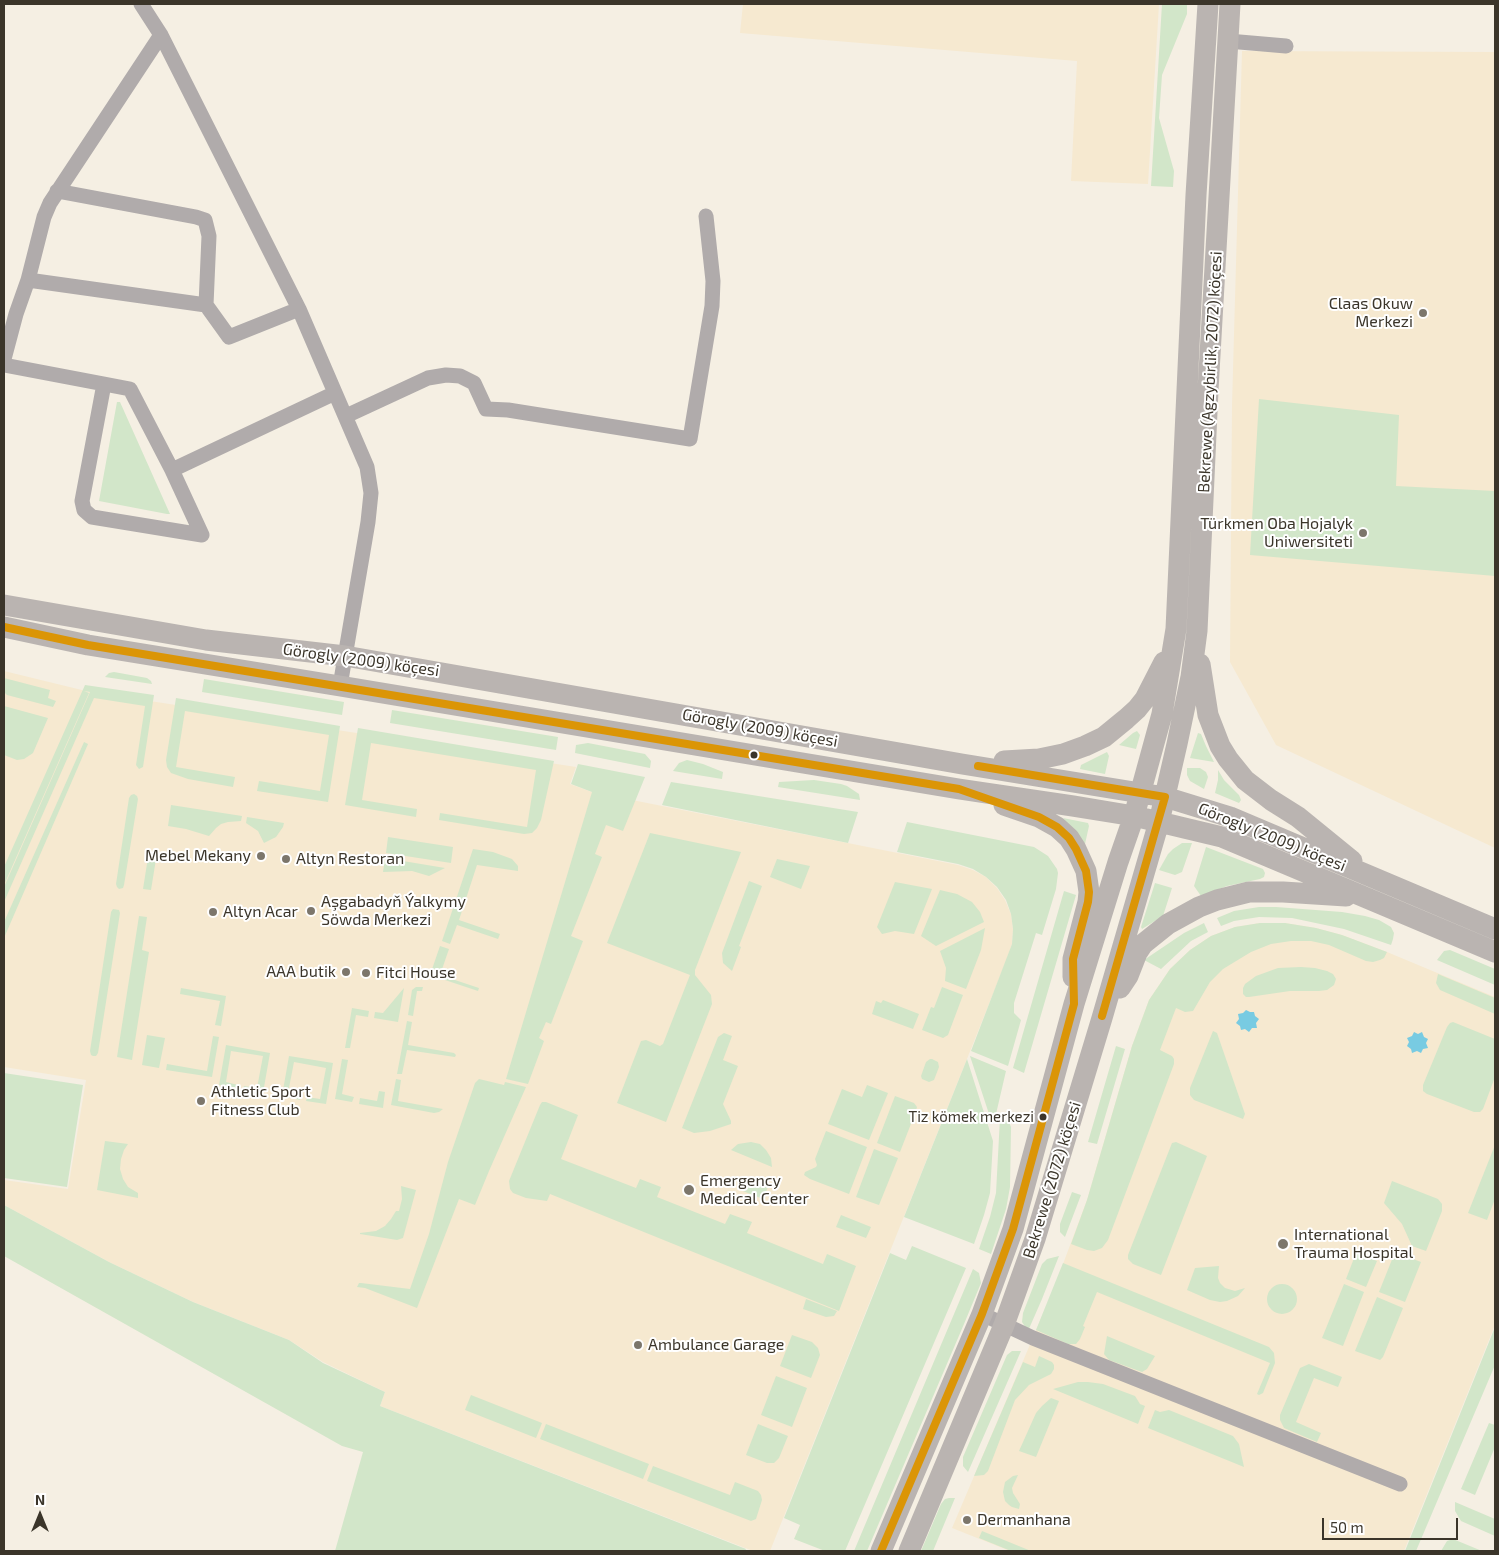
<!DOCTYPE html>
<html>
<head>
<meta charset="utf-8">
<style>
	body { margin:0 }
	#map { position:relative; width:1499px; height:1555px; overflow:hidden; background:#f5efe3; font-family:"Exo 2",sans-serif }
	canvas { display:block }
	.frame { position:absolute; inset:0; border:5px solid #3b352a; pointer-events:none }
	.north { position:absolute; left:15px; top:1490px; width:50px; height:50px; -webkit-text-stroke:4px #fff; paint-order:stroke; rotate:0deg; font-size:14px; font-weight:700; line-height:20px; text-align:center; color:#3b352a }
	.north::after { content:''; display:block; margin:auto; width:18px; height:22px; background:#3b352a; clip-path:polygon(50% 0,100% 100%,50% 72%,0 100%) }
	.scale { position:absolute; left:1322px; top:1518px; width:136px; height:22px; box-sizing:border-box; border:2px solid #3b352a; border-top:0; padding-left:6px; font-size:15px; line-height:18px; white-space:nowrap; color:#3b352a; -webkit-text-stroke:4px #fff; paint-order:stroke }
</style>
</head>
<body>
<div id="map">
<canvas width="1499" height="1555"></canvas>
<div class="frame"></div>
<div class="north">N</div>
<div class="scale">50 m</div>
</div>
<script>
const ctx = document.querySelector('canvas').getContext('2d');
ctx.lineJoin = 'round';
function fillPath(path, color) {
  ctx.fillStyle = color;
  ctx.fill(path, 'evenodd');
}
function toPath(rows) {
  const path = new Path2D();
  for (const r of rows) {
    if (r.length === 3) {
      path.moveTo(r[0] + r[2], r[1]);
      path.arc(r[0], r[1], r[2], 0, 2 * Math.PI);
      continue;
    }
    path.moveTo(r[0], r[1]);
    for (let i = 2; i < r.length; i += 2) path.lineTo(r[i], r[i + 1]);
  }
  return path;
}
function trace(path, color, width, dash) {
  ctx.strokeStyle = color;
  ctx.lineWidth = width;
  ctx.lineCap = dash ? 'butt' : 'round';
  ctx.setLineDash(dash || []);
  ctx.stroke(path);
}
function drawText(font, color, halo, rows, align = 'center') {
  ctx.font = font + ' "Exo 2",sans-serif';
  ctx.lineWidth = 4;
  ctx.setLineDash([]);
  ctx.textBaseline = 'middle';
  ctx.strokeStyle = halo;
  ctx.fillStyle = color;
  for (const [text, x, y, turn = 0] of rows) {
    ctx.save();
    ctx.translate(x, y);
    ctx.rotate((+turn || 0) * Math.PI / 180);
    ctx.textAlign = isNaN(turn) ? turn : align;
    if (halo) ctx.strokeText(text, 0, 0);
    ctx.fillText(text, 0, 0);
    ctx.restore();
  }
}
const built = toPath([
	[743,4,1159,4,1148,184,1071,181,1077,61,740,33],
	[1242,51,1495,52,1495,848,1276,745,1230,662,1232,405],
	[4,671,90,692,92,692,576,767,570,784,592,792,958,865,973,870,986,877,997,888,1005,900,1011,914,1013,929,1012,944,1007,959,770,1551,753,1551,380,1406,385,1392,323,1362,289,1340,193,1302,109,1262,4,1205,4,1180,68,1189,86,1080,4,1067],
	[1260,923,1285,923,1316,928,1342,935,1387,952,1495,997,1495,1325,1404,1551,1010,1551,952,1528,1054,1288,1087,1200,1132,1046,1149,1000,1170,969,1190,950,1211,936,1235,927]
]);
const green = toPath([
	[1162,4,1187,4,1187,14,1162,75,1159,118,1174,171,1173,187,1151,186],
	[1259,399,1399,415,1396,486,1495,491,1495,576,1250,555],
	[117,402,120,402,170,514,167,514,99,501],
	[114,672,147,678,151,681,152,684,105,677,109,673],
	[4,678,50,690,48,698,56,701,53,707,7,695,4,692],
	[204,679,344,702,342,715,202,692],
	[85,685,154,695,143,767,139,769,136,765,145,706,94,698,4,902,4,887,90,692,84,691,89,693,4,885,4,867],
	[176,698,340,726,328,802,257,791,259,781,320,791,329,735,185,711,176,767,235,777,233,787,188,779,171,773,167,767,166,760],
	[4,706,48,718,33,753,24,759,17,760,4,755],
	[392,710,558,737,556,750,390,723],
	[358,728,554,761,541,820,537,828,532,833,524,834,439,820,440,813,527,827,536,770,371,743,362,800,417,809,416,817,345,805],
	[1137,731,1140,735,1136,749,1119,745,1133,733],
	[1198,733,1201,734,1206,746,1214,762,1190,758],
	[84,742,88,744,4,938,4,922],
	[588,743,645,754,651,761,650,768,575,753,576,745],
	[1107,752,1109,756,1105,774,1080,769,1081,765],
	[687,760,703,764,723,772,722,779,673,771,679,763],
	[578,764,645,777,623,831,606,825,595,854,602,857,571,936,583,941,551,1024,546,1022,539,1038,544,1041,528,1084,506,1079,592,792,571,784],
	[1187,768,1200,768,1206,772,1208,777,1204,789,1190,781,1187,775],
	[1218,770,1224,780,1239,795,1241,800,1239,803,1215,793,1218,780],
	[814,780,841,784,847,786,859,794,860,800,778,787,779,782],
	[671,782,858,812,848,843,662,805],
	[134,794,137,796,138,799,124,885,123,888,119,889,117,887,116,884,129,798,131,795],
	[171,805,242,816,241,821,228,822,221,824,216,828,209,836,186,829,168,826],
	[247,817,284,823,283,827,276,837,264,843,258,831,246,823],
	[1063,818,1088,823,1089,826,1085,844],
	[907,822,1034,847,1048,856,1057,869,1058,873,1056,889,1042,935,1036,933,1014,1003,1014,1013,1021,1020,1008,1066,971,1051,1012,944,1013,929,1011,914,1006,900,997,887,986,877,973,869,958,864,897,852],
	[650,833,741,852,695,970,695,975,711,995,712,1004,666,1122,617,1103,641,1041,646,1040,660,1046,663,1044,690,975,607,943],
	[388,837,453,847,451,863,386,853],
	[1182,843,1192,843,1182,872,1175,875,1159,870,1168,854,1173,849],
	[1206,847,1263,869,1265,873,1264,877,1260,879,1227,886,1201,896,1194,886],
	[473,849,493,852,512,859,518,866,518,871,477,865,459,920,500,934,498,939,457,925,450,944,442,941],
	[149,851,157,853,151,890,143,889],
	[385,858,445,868,429,876,412,871,383,872],
	[777,859,810,866,801,889,770,877],
	[749,881,762,886,739,946,741,947,732,971,723,963,722,953],
	[895,882,932,889,914,934,895,931,882,934,877,927],
	[1155,883,1172,888,1163,916,1142,929,1141,927],
	[940,890,957,894,972,902,980,912,984,922,936,946,921,936],
	[1064,891,1076,895,1024,1073,1013,1068],
	[1259,907,1276,907,1342,912,1365,916,1379,920,1391,927,1394,933,1393,939,1391,945,1344,929,1292,918,1259,917,1234,921,1221,926,1217,918,1234,911],
	[113,909,119,910,120,913,98,1053,96,1056,93,1056,91,1055,90,1051,111,912],
	[139,916,147,917,142,950,149,952,132,1060,117,1057],
	[1204,923,1208,932,1191,941,1161,969,1144,960,1184,933],
	[1260,923,1285,923,1316,928,1342,935,1387,952,1384,958,1380,960,1373,962,1366,961,1329,945,1311,941,1291,941,1271,944,1251,952,1223,969,1210,982,1193,1011,1185,1012,1176,1008,1160,1050,1172,1056,1174,1059,1174,1064,1108,1240,1102,1248,1094,1251,1087,1250,1071,1244,1087,1200,1132,1046,1149,1000,1170,969,1190,950,1211,936,1235,927],
	[985,928,981,950,966,989,945,981,946,968,940,951],
	[440,946,449,949,440,975,479,988,478,991,430,975],
	[1450,950,1495,969,1495,985,1437,960,1444,951],
	[1301,967,1315,968,1327,971,1333,974,1336,979,1334,985,1327,990,1319,991,1290,991,1249,997,1246,997,1243,994,1243,988,1245,984,1256,976,1278,968],
	[1438,974,1495,998,1495,1014,1440,990,1436,983],
	[416,987,423,987,422,991,417,991,413,1016,408,1015,412,990],
	[942,987,963,995,948,1035,943,1038,922,1030,931,1007,934,1008],
	[181,988,226,996,221,1026,215,1025,220,1001,180,994],
	[404,988,398,1022,374,1018,375,1012,383,1013],
	[883,1000,919,1014,913,1029,872,1014,876,1001,881,1003],
	[352,1008,369,1011,368,1017,356,1015,350,1048,345,1048],
	[407,1021,412,1022,408,1045,454,1053,456,1055,455,1057,407,1050,402,1074,397,1074],
	[1453,1022,1495,1039,1495,1077,1483,1109,1480,1112,1474,1112,1427,1094,1423,1091,1423,1085,1447,1027,1450,1023],
	[1213,1031,1217,1033,1245,1114,1243,1119,1194,1100,1190,1095,1190,1088],
	[724,1033,732,1036,723,1060,738,1066,723,1104,731,1121,731,1124,710,1131,694,1133,682,1128,718,1037],
	[147,1035,165,1038,159,1068,142,1065],
	[213,1036,219,1037,212,1077,166,1070,167,1064,207,1071],
	[226,1045,270,1053,263,1093,243,1090,244,1086,257,1088,263,1056,231,1051,226,1082,238,1085,238,1088,219,1085],
	[1116,1046,1125,1049,1097,1144,1088,1142],
	[289,1056,333,1063,326,1104,306,1101,307,1097,320,1099,326,1068,294,1062,288,1093,301,1096,300,1100,282,1096],
	[970,1056,1006,1071,996,1114,993,1116,991,1117,989,1114],
	[342,1059,348,1060,342,1094,354,1097,352,1102,335,1099],
	[932,1059,938,1062,939,1067,934,1080,929,1082,922,1079,921,1076,926,1062,930,1059],
	[967,1059,993,1141,990,1193,984,1215,974,1244,904,1217],
	[4,1073,83,1085,67,1187,4,1178],
	[396,1079,401,1080,398,1101,443,1109,439,1112,434,1113,391,1105],
	[479,1079,504,1085,505,1082,526,1087,489,1171,475,1205,459,1199,417,1308,365,1288,357,1287,359,1283,361,1283,410,1289,429,1234,448,1162,475,1083],
	[867,1085,888,1093,869,1140,828,1124,842,1089,862,1097],
	[379,1091,385,1092,383,1108,359,1104,360,1098,377,1101],
	[895,1096,914,1103,917,1107,916,1111,900,1152,877,1143],
	[542,1102,546,1102,578,1115,561,1159,636,1188,640,1179,661,1187,657,1197,725,1224,730,1214,752,1222,747,1233,823,1264,827,1254,856,1266,839,1311,550,1194,547,1201,526,1198,513,1193,510,1189,509,1181,540,1105],
	[1000,1118,1009,1122,1011,1127,1010,1187,1006,1209,991,1254,979,1249,990,1217,996,1193],
	[826,1131,867,1147,849,1194,810,1179,804,1175,805,1172,816,1167,817,1165,815,1159],
	[105,1141,128,1144,124,1150,121,1159,120,1169,123,1179,128,1187,138,1193,138,1198,97,1190],
	[751,1142,760,1144,766,1150,771,1158,772,1167,731,1150,738,1144],
	[1176,1142,1207,1156,1161,1275,1133,1264,1128,1259,1128,1255,1172,1143],
	[1495,1145,1495,1199,1487,1220,1468,1213],
	[874,1149,898,1158,879,1205,856,1197],
	[742,1177,768,1187,763,1199,738,1189],
	[1392,1181,1438,1199,1442,1204,1442,1211,1426,1251,1412,1246,1402,1224,1384,1203],
	[401,1186,416,1190,403,1238,397,1240,360,1234,360,1233,376,1231,385,1226,391,1219,396,1211,399,1211,402,1199],
	[1072,1192,1081,1195,1065,1237,1060,1232,1060,1224],
	[4,1205,109,1262,193,1302,289,1340,323,1363,385,1392,380,1406,746,1549,745,1551,335,1551,363,1452,342,1446,4,1256],
	[841,1215,871,1227,866,1238,836,1227],
	[912,1246,966,1268,845,1551,825,1551,794,1539,800,1525,784,1518,890,1253,906,1260],
	[1395,1252,1421,1262,1405,1302,1379,1292],
	[1356,1253,1377,1261,1366,1287,1346,1279],
	[1059,1256,1042,1299,1028,1331,1022,1322,1023,1313,1042,1264,1047,1259],
	[1063,1263,1269,1347,1274,1353,1275,1363,1263,1393,1259,1395,1257,1394,1270,1363,1097,1292,1083,1326,1085,1327,1080,1339,1076,1344,1068,1344,1036,1330],
	[1219,1266,1218,1278,1220,1283,1225,1288,1235,1291,1245,1288,1238,1296,1227,1301,1220,1302,1210,1300,1187,1290,1195,1268],
	[973,1269,979,1273,981,1283,964,1324,867,1551,854,1551],
	[1282,1299,15],
	[1344,1284,1364,1292,1343,1346,1322,1338],
	[1377,1297,1403,1308,1383,1357,1380,1360,1355,1351],
	[806,1299,837,1311,834,1316,826,1317,803,1309],
	[1495,1327,1495,1365,1416,1551,1405,1551],
	[792,1335,812,1342,818,1348,820,1355,811,1378,780,1366],
	[1107,1336,1155,1356,1147,1369,1142,1372,1109,1360,1104,1354],
	[1012,1351,1021,1351,968,1472,963,1466,963,1457,1007,1355],
	[1039,1356,1052,1362,1054,1365,1054,1369,1051,1374,1029,1385,1015,1400,988,1471,984,1475,974,1476,1023,1362,1035,1367],
	[1309,1364,1342,1377,1338,1387,1314,1378,1296,1422,1321,1433,1317,1442,1284,1428,1280,1420,1280,1415,1300,1368],
	[776,1376,807,1388,792,1427,761,1415],
	[1078,1382,1088,1382,1103,1384,1135,1396,1140,1404,1145,1406,1138,1424,1053,1389],
	[471,1395,542,1423,536,1438,465,1410],
	[1051,1398,1059,1401,1036,1457,1019,1451,1036,1413,1042,1406],
	[1155,1410,1160,1412,1169,1410,1233,1436,1239,1444,1244,1467,1148,1428],
	[1489,1423,1495,1425,1495,1447,1475,1495,1461,1489],
	[546,1424,649,1464,643,1479,540,1439],
	[758,1424,788,1436,779,1458,774,1463,767,1463,746,1455],
	[653,1466,730,1495,735,1482,758,1491,761,1495,762,1500,756,1519,751,1521,647,1481],
	[1018,1475,1012,1488,1013,1493,1020,1504,1019,1509,1012,1507,1009,1505,1005,1501,1003,1492,1005,1482,1013,1476],
	[949,1498,955,1498,933,1551,921,1551,941,1504,945,1499],
	[1455,1502,1495,1519,1495,1536,1461,1521,1455,1511],
	[982,1531,1031,1551,1011,1551,979,1538],
	[1453,1539,1482,1551,1441,1551,1447,1541]
]);
const water = toPath([
	[1246,1010,1250,1012,1254,1012,1255,1016,1259,1019,1256,1023,1257,1028,1252,1028,1249,1032,1245,1029,1241,1030,1240,1026,1236,1023,1239,1019,1238,1014,1243,1013],
	[1414,1032,1418,1034,1422,1032,1424,1037,1428,1039,1426,1043,1428,1048,1423,1049,1421,1053,1417,1051,1412,1053,1411,1049,1407,1046,1409,1042,1407,1038,1412,1036]
]);
const street = toPath([
	[141,4,161,35,299,309,367,467,371,493,368,522,340,686],
	[1228,41,1286,46],
	[57,191,196,217,205,220,209,236,206,305,229,337,299,309],
	[28,280,206,305],
	[4,359,16,314,28,280,44,217,50,203,161,35],
	[4,365,104,384],
	[104,384,130,389,172,470,202,535,92,517,84,510,82,501,104,384],
	[346,416,428,378,446,375,460,376,474,383,486,409,508,410,690,439,712,306,713,281,706,216],
	[172,470,335,393],
	[982,1314,1033,1338,1400,1484]
]);
const secondary = toPath([
	[4,605,206,640,345,656,962,764,1165,797,1230,817,1495,929],
	[4,627,88,645,340,686,959,789,1073,806,1134,816,1222,837,1495,952],
	[1200,664,1208,715,1220,746,1228,759,1245,780,1271,800,1298,817,1352,861],
	[1004,761,1039,759,1063,754,1085,746,1104,737,1126,719,1137,709,1145,699,1164,662],
	[1004,805,1039,817,1057,827,1069,838,1076,849,1086,871,1089,892,1088,902,1073,959,1073,977],
	[1120,988,1128,976,1137,953,1143,944,1168,924,1199,907,1217,900,1249,892,1283,892,1346,896],
	[881,1551,982,1314,1013,1229,1074,1004,1118,862,1134,816,1162,714,1176,629,1196,195,1208,4],
	[909,1551,1004,1325,1035,1239,1102,1018,1159,822,1177,744,1191,677,1197,631,1208,390,1230,4]
]);
const bus1 = toPath([
	[4,627,88,645,959,789,1039,817,1057,827,1069,838,1076,849,1086,871,1089,892,1088,902,1073,959,1074,1004,1013,1229,982,1314,881,1551],
	[978,766,1165,797,1102,1016]
]);
const markers = [
	[1423,313,5,"#7c766b"],
	[1363,533,5,"#7c766b"],
	[754,755,4.5,"#3b352a"],
	[261,856,5,"#7c766b"],
	[286,859,5,"#7c766b"],
	[311,911,5,"#7c766b"],
	[213,912,5,"#7c766b"],
	[346,972,5,"#7c766b"],
	[366,973,5,"#7c766b"],
	[201,1101,5,"#7c766b"],
	[1043,1117,4.5,"#3b352a"],
	[689,1190,6,"#7c766b"],
	[1283,1244,6,"#7c766b"],
	[638,1345,5,"#7c766b"],
	[967,1520,5,"#7c766b"]
];
const busNames = [
	["Tiz kömek merkezi",1034,1117]
];
const poiNames = [
	["Claas Okuw",1413,304,"right"],
	["Merkezi",1413,322,"right"],
	["Türkmen Oba Hojalyk",1353,524,"right"],
	["Uniwersiteti",1353,542,"right"],
	["Mebel Mekany",251,856,"right"],
	["Altyn Restoran",296,859],
	["Aşgabadyň Ýalkymy",321,902],
	["Söwda Merkezi",321,920],
	["Altyn Acar",223,912],
	["AAA butik",336,972,"right"],
	["Fitci House",376,973],
	["Athletic Sport",211,1092],
	["Fitness Club",211,1110],
	["Emergency",700,1181],
	["Medical Center",700,1199],
	["International",1294,1235],
	["Trauma Hospital",1294,1253],
	["Ambulance Garage",648,1345],
	["Dermanhana",977,1520]
];
const streetNames = [
	["Bekrewe (Agzybirlik, 2072) köçesi",1210,372,-87],
	["Görogly (2009) köçesi",361,660,8],
	["Görogly (2009) köçesi",760,728,10],
	["Görogly (2009) köçesi",1272,837,22],
	["Bekrewe (2072) köçesi",1052,1180,-73]
];
fillPath(built, '#f6e9d0');
fillPath(green, '#d2e6c9');
fillPath(water, '#78cbe2');
trace(street, '#b0abab', 15);
trace(secondary, '#bab4b1', 21);
trace(bus1, '#db9506', 8);
for (const [x, y, r, color] of markers) {
  const dot = new Path2D();
  dot.arc(x, y, r, 0, 2 * Math.PI);
  ctx.fillStyle = color;
  ctx.fill(dot);
  trace(dot, '#fff', 2);
}
drawText('15px', '#3b352a', '#fff', busNames, 'right');
drawText('16px', '#3b352a', '#fff', poiNames, 'left');
drawText('16px', '#3b352a', '#fff', streetNames);
</script>
</body>
</html>
